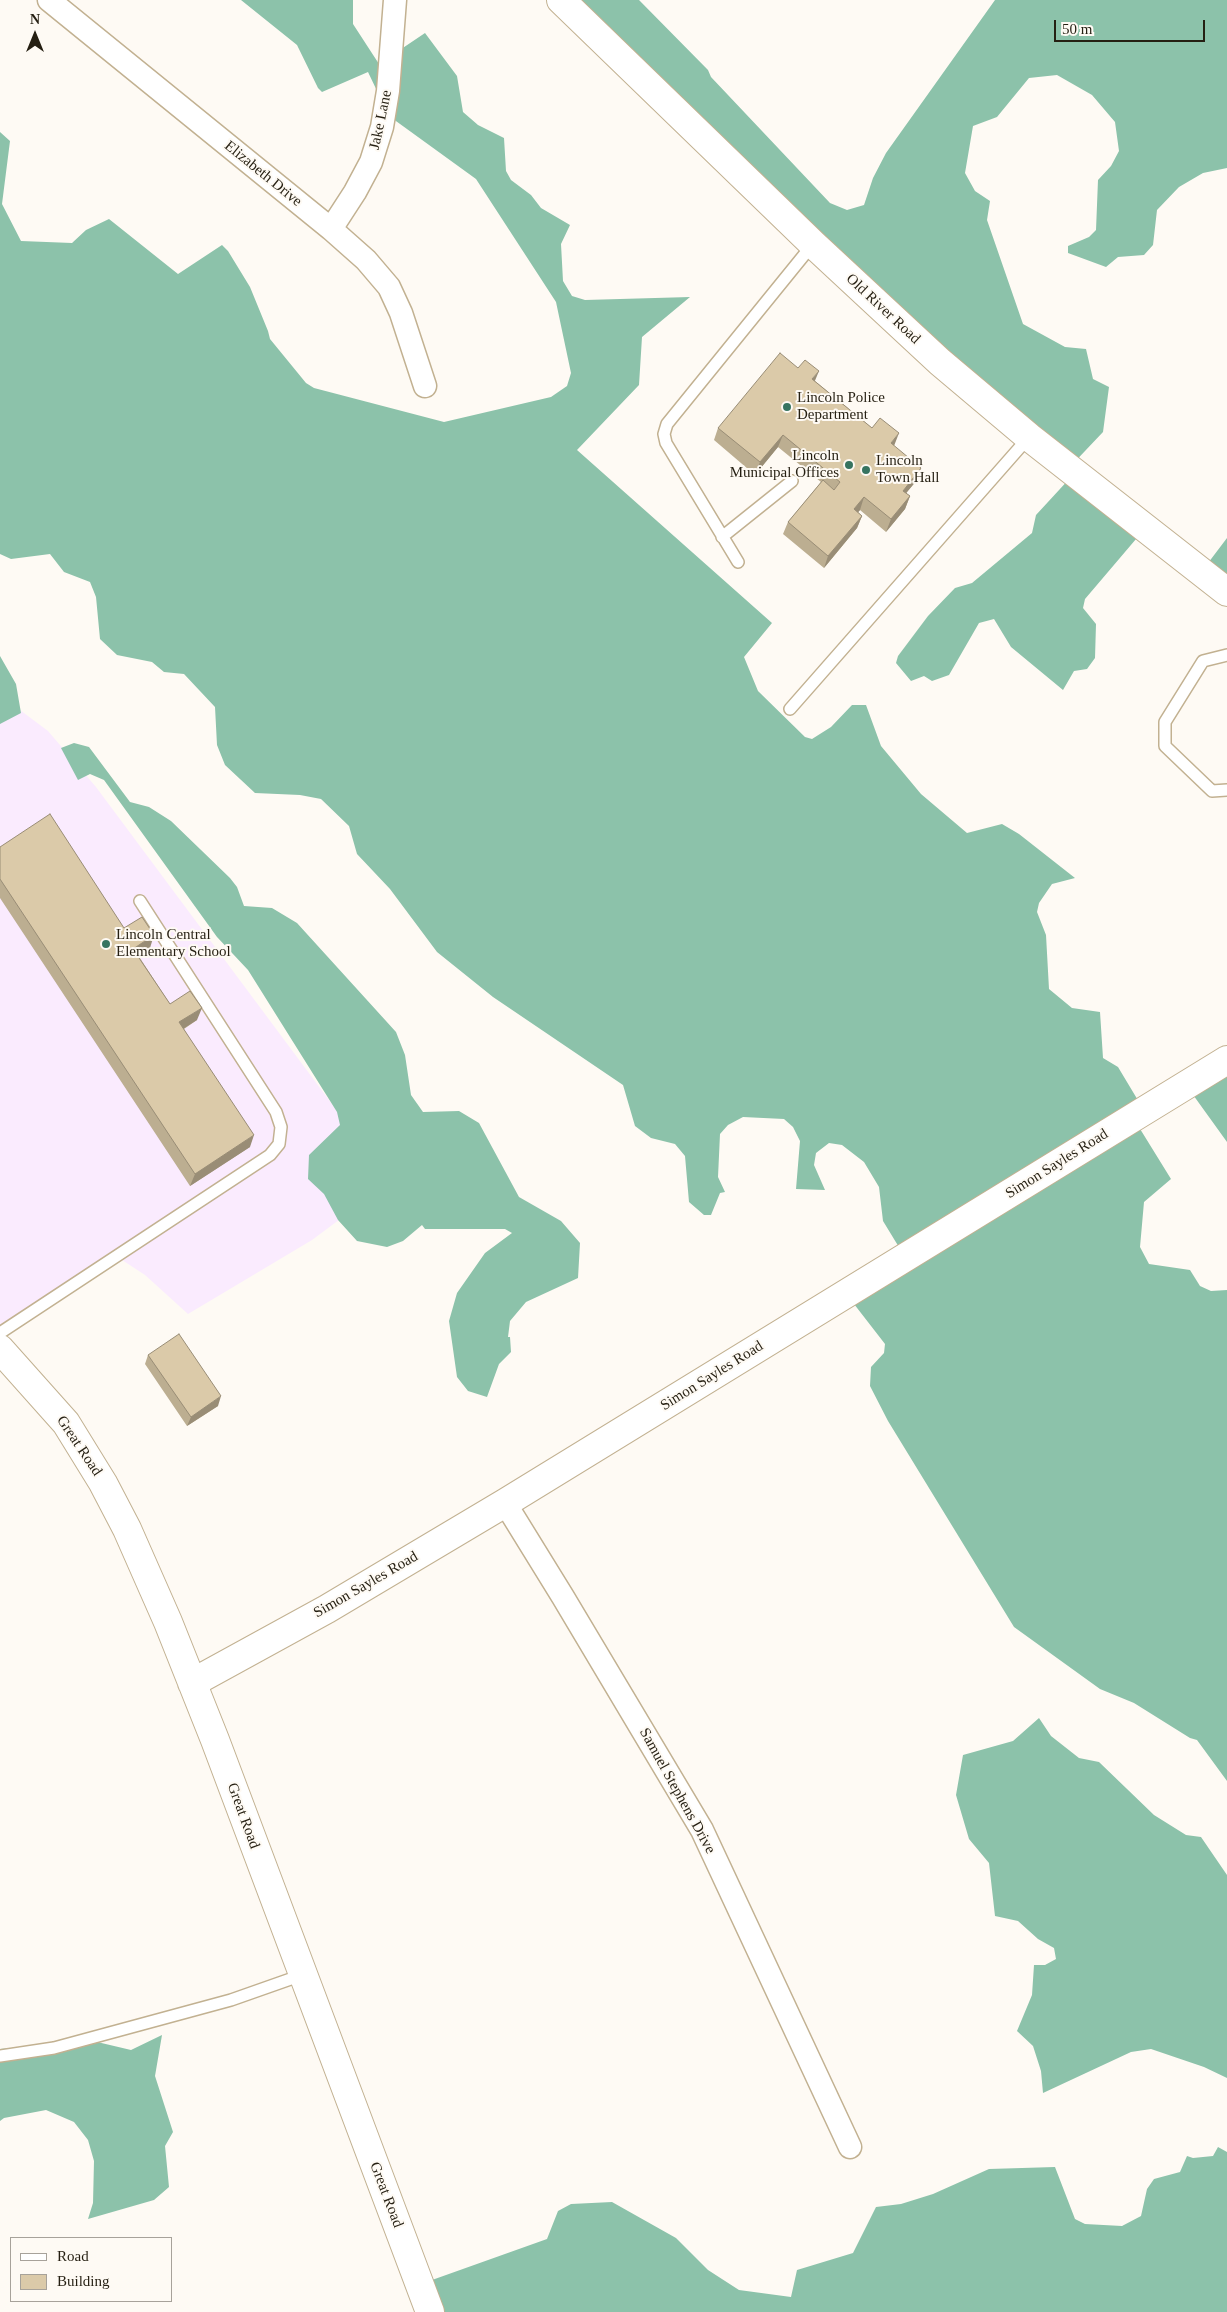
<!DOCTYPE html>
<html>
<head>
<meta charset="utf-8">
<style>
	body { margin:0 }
	#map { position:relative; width:1227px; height:2312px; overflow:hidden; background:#fefaf4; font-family:"Times New Roman",serif }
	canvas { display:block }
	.legend { position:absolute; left:10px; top:2237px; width:162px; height:65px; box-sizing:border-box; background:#fefaf4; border:1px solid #a7a29a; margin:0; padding:6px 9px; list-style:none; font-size:15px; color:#251f12 }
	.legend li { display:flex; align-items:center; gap:10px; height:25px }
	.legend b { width:25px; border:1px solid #a7a29a }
	.north { position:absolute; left:10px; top:10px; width:50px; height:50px; -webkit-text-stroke:4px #fefaf4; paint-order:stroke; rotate:0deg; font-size:14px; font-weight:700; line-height:20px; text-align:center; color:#251f12 }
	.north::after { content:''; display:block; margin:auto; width:18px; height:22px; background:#251f12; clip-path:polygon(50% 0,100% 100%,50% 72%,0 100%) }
	.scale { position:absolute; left:1054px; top:20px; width:151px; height:22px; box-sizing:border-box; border:2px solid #251f12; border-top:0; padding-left:6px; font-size:15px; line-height:18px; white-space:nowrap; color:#251f12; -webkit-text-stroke:4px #fefaf4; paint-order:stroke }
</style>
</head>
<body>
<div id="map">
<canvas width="1227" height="2312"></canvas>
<ul class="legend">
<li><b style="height:6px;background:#fff"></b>Road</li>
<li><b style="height:14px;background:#dbcaa9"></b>Building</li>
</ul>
<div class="north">N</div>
<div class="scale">50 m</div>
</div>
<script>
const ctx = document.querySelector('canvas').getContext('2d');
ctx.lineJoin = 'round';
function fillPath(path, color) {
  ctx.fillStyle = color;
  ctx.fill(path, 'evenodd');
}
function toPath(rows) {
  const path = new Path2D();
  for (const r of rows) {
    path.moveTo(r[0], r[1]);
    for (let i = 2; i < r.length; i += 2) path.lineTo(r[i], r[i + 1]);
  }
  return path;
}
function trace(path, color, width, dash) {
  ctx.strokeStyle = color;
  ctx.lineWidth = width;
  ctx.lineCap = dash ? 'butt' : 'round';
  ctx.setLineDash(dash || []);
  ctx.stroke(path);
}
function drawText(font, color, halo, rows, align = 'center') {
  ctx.font = font + ' "Times New Roman",serif';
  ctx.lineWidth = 4;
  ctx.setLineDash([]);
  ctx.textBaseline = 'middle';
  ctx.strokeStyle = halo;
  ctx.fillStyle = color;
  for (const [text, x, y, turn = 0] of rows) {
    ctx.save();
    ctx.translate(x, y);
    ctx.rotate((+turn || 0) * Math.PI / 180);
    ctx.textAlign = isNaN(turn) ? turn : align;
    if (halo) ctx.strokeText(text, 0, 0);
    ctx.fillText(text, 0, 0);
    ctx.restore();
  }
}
const education = toPath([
	[12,704,48,731,96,787,390,1182,312,1240,188,1314,145,1275,116,1256,0,1333,0,716]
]);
const forest = toPath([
	[241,0,353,0,353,24,379,64,425,33,457,76,463,112,478,125,504,138,506,171,511,180,531,195,541,208,570,225,561,244,563,281,572,296,585,300,690,297,642,337,639,385,577,450,772,623,744,657,758,691,805,737,812,739,831,727,852,705,866,705,881,746,921,794,967,833,1002,824,1019,834,1075,878,1052,884,1039,903,1037,912,1046,935,1049,989,1072,1008,1100,1012,1103,1058,1118,1067,1145,1112,1137,1124,1171,1179,1144,1202,1140,1247,1149,1264,1190,1270,1200,1286,1211,1291,1227,1290,1227,1781,1197,1740,1190,1738,1134,1703,1100,1689,1014,1627,888,1421,870,1386,871,1367,884,1353,885,1344,854,1304,908,1262,883,1221,879,1187,864,1162,842,1145,829,1143,816,1153,814,1165,825,1190,796,1189,800,1141,793,1127,784,1119,743,1117,728,1125,720,1134,718,1177,725,1192,720,1193,711,1215,704,1215,689,1202,685,1156,675,1144,651,1138,635,1126,623,1085,493,997,437,952,390,889,357,854,349,826,321,799,300,795,255,793,225,765,217,745,215,707,184,674,164,672,152,662,117,655,100,639,96,597,90,582,64,572,50,554,11,559,0,554,0,132,10,141,2,204,21,241,72,243,86,230,109,219,178,274,222,245,228,251,250,287,268,331,270,339,306,383,314,388,444,422,551,397,567,386,571,373,556,302,476,179,389,116,368,72,322,92,318,88,297,45],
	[558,0,639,0,708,70,711,77,830,203,847,210,864,205,873,178,886,153,995,0,1227,0,1227,168,1203,173,1179,187,1157,210,1153,245,1144,255,1118,257,1106,267,1068,253,1068,246,1089,237,1096,230,1098,180,1111,166,1119,151,1115,122,1092,95,1057,75,1029,78,997,117,973,126,965,173,975,191,990,201,987,220,1023,324,1065,347,1086,349,1093,379,1109,387,1103,432,1067,470],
	[1071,477,1142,532,1085,599,1083,608,1096,624,1095,658,1087,669,1074,671,1063,690,1011,647,994,619,979,623,949,675,932,681,924,676,911,681,896,663,898,656,928,616,955,588,972,583,1032,533,1036,515],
	[1227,538,1227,596,1202,571],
	[0,656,16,684,21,713,0,724],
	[74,743,89,747,130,802,149,807,171,821,230,878,237,887,244,906,272,908,297,923,396,1032,405,1055,411,1095,423,1112,459,1111,479,1123,519,1197,561,1221,580,1243,578,1278,526,1302,510,1321,508,1337,510,1337,511,1352,499,1364,487,1397,468,1391,457,1377,449,1321,457,1293,485,1253,512,1233,505,1229,425,1229,422,1225,403,1241,387,1247,357,1241,338,1220,324,1194,308,1179,309,1155,340,1125,337,1112,248,970,217,937,104,780,90,774,78,780,61,748],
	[1227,1064,1227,1142,1191,1092],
	[1039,1718,1051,1736,1079,1758,1099,1762,1154,1815,1186,1835,1201,1837,1227,1875,1227,2078,1204,2067,1151,2049,1131,2052,1043,2093,1041,2071,1033,2046,1017,2031,1032,1995,1034,1965,1045,1965,1056,1959,1054,1948,1038,1939,1018,1921,995,1916,989,1863,969,1839,956,1795,963,1755,1013,1741],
	[162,2035,155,2076,173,2132,165,2146,169,2187,154,2200,88,2219,93,2203,94,2161,88,2140,74,2122,46,2110,4,2118,0,2121,0,2049,93,2041,131,2050],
	[1218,2147,1227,2152,1227,2312,426,2312,418,2285,547,2239,558,2211,571,2204,612,2202,676,2238,708,2270,739,2290,791,2297,797,2270,853,2253,876,2207,901,2204,933,2194,989,2169,1055,2167,1075,2219,1085,2224,1122,2226,1141,2216,1147,2189,1154,2179,1180,2172,1187,2156,1193,2158,1213,2156]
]);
const service = toPath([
	[722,537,792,481],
	[738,562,666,443,664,434,667,424,813,244],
	[1227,655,1203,661,1165,722,1165,746,1212,791,1227,790],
	[790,709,1029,437],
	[0,1333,270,1155,279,1144,281,1127,276,1112,140,901],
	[0,2056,54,2048,231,2000,302,1975]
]);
const minor = toPath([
	[49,0,331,229,366,260,389,287,401,313,425,386],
	[331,229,355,192,371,162,382,127,388,91,395,0],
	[505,1503,563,1597,702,1830,850,2147]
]);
const tertiary = toPath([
	[0,1349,66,1423,103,1483,127,1529,168,1622,215,1740,430,2312],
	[192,1683,327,1609,505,1503,1227,1060]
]);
const secondary = toPath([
	[561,0,813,244,940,362,1029,437,1227,592]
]);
const wall = toPath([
	[815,381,894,446,917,480,906,493,910,496,905,509,886,532,860,510,858,512,862,516,857,528,824,568,783,534,788,522,821,482,778,447,755,475,714,440,718,428],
	[0,847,124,928,150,948,138,955,170,1004,197,1020,184,1029,250,1147,190,1186,0,898],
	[148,1355,218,1406,187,1426,145,1364]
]);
const shadedWall = toPath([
	[819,371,814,383,812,379],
	[899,433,894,446,886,456,891,443],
	[783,435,778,447,755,475,760,462],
	[921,468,917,480,898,503,903,491],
	[910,496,905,509,886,532,891,519],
	[864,497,860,510,850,522,854,509],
	[862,516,857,528,824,568,828,556],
	[154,935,150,948,129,961,133,949],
	[202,1008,197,1020,175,1034,179,1022],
	[254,1135,250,1147,190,1186,195,1174],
	[221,1396,218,1406,187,1426,191,1417]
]);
const building = toPath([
	[780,353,798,368,805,360,819,371,812,379,872,428,880,418,899,433,891,443,921,468,903,491,910,496,891,519,864,497,854,509,862,516,828,556,788,522,823,480,834,490,840,482,783,435,760,462,718,428,780,353],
	[50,814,124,928,142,917,154,935,133,949,170,1004,190,991,202,1008,179,1022,254,1135,195,1174,0,879,0,847,50,814],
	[179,1334,221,1396,191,1417,148,1355,179,1334]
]);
const markers = [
	[787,407,5,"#377460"],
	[849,465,5,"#377460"],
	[866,470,5,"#377460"],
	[106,944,5,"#377460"]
];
const streetNames = [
	["Jake Lane",381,120,-78],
	["Elizabeth Drive",263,174,39],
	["Old River Road",883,309,43],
	["Simon Sayles Road",1057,1164,-32],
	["Simon Sayles Road",712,1376,-32],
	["Great Road",79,1446,56],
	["Simon Sayles Road",366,1585,-30],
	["Samuel Stephens Drive",677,1791,61],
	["Great Road",243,1816,70],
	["Great Road",386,2195,69]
];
const poiNames = [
	["Lincoln Police",797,398],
	["Department",797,415],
	["Lincoln",839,456,"right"],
	["Municipal Offices",839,473,"right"],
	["Lincoln",876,461],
	["Town Hall",876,478],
	["Lincoln Central",116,935],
	["Elementary School",116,952]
];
fillPath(education, '#faebfe');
fillPath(forest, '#8cc2aa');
trace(service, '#c2b191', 14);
trace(minor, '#c2b191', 25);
trace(tertiary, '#c2b191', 30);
trace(secondary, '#c2b191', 30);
trace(service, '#fff', 11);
trace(minor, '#fff', 22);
trace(tertiary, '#fff', 28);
trace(secondary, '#fff', 28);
fillPath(wall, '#bcae91');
fillPath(shadedWall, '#998d76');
fillPath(building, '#dbcaa9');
trace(building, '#998d76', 1);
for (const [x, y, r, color] of markers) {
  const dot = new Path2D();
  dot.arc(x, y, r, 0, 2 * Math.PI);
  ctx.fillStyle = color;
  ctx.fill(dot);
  trace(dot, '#fefaf4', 2);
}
drawText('15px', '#251f12', '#fefaf4', streetNames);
drawText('15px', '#251f12', '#fefaf4', poiNames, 'left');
</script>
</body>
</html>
